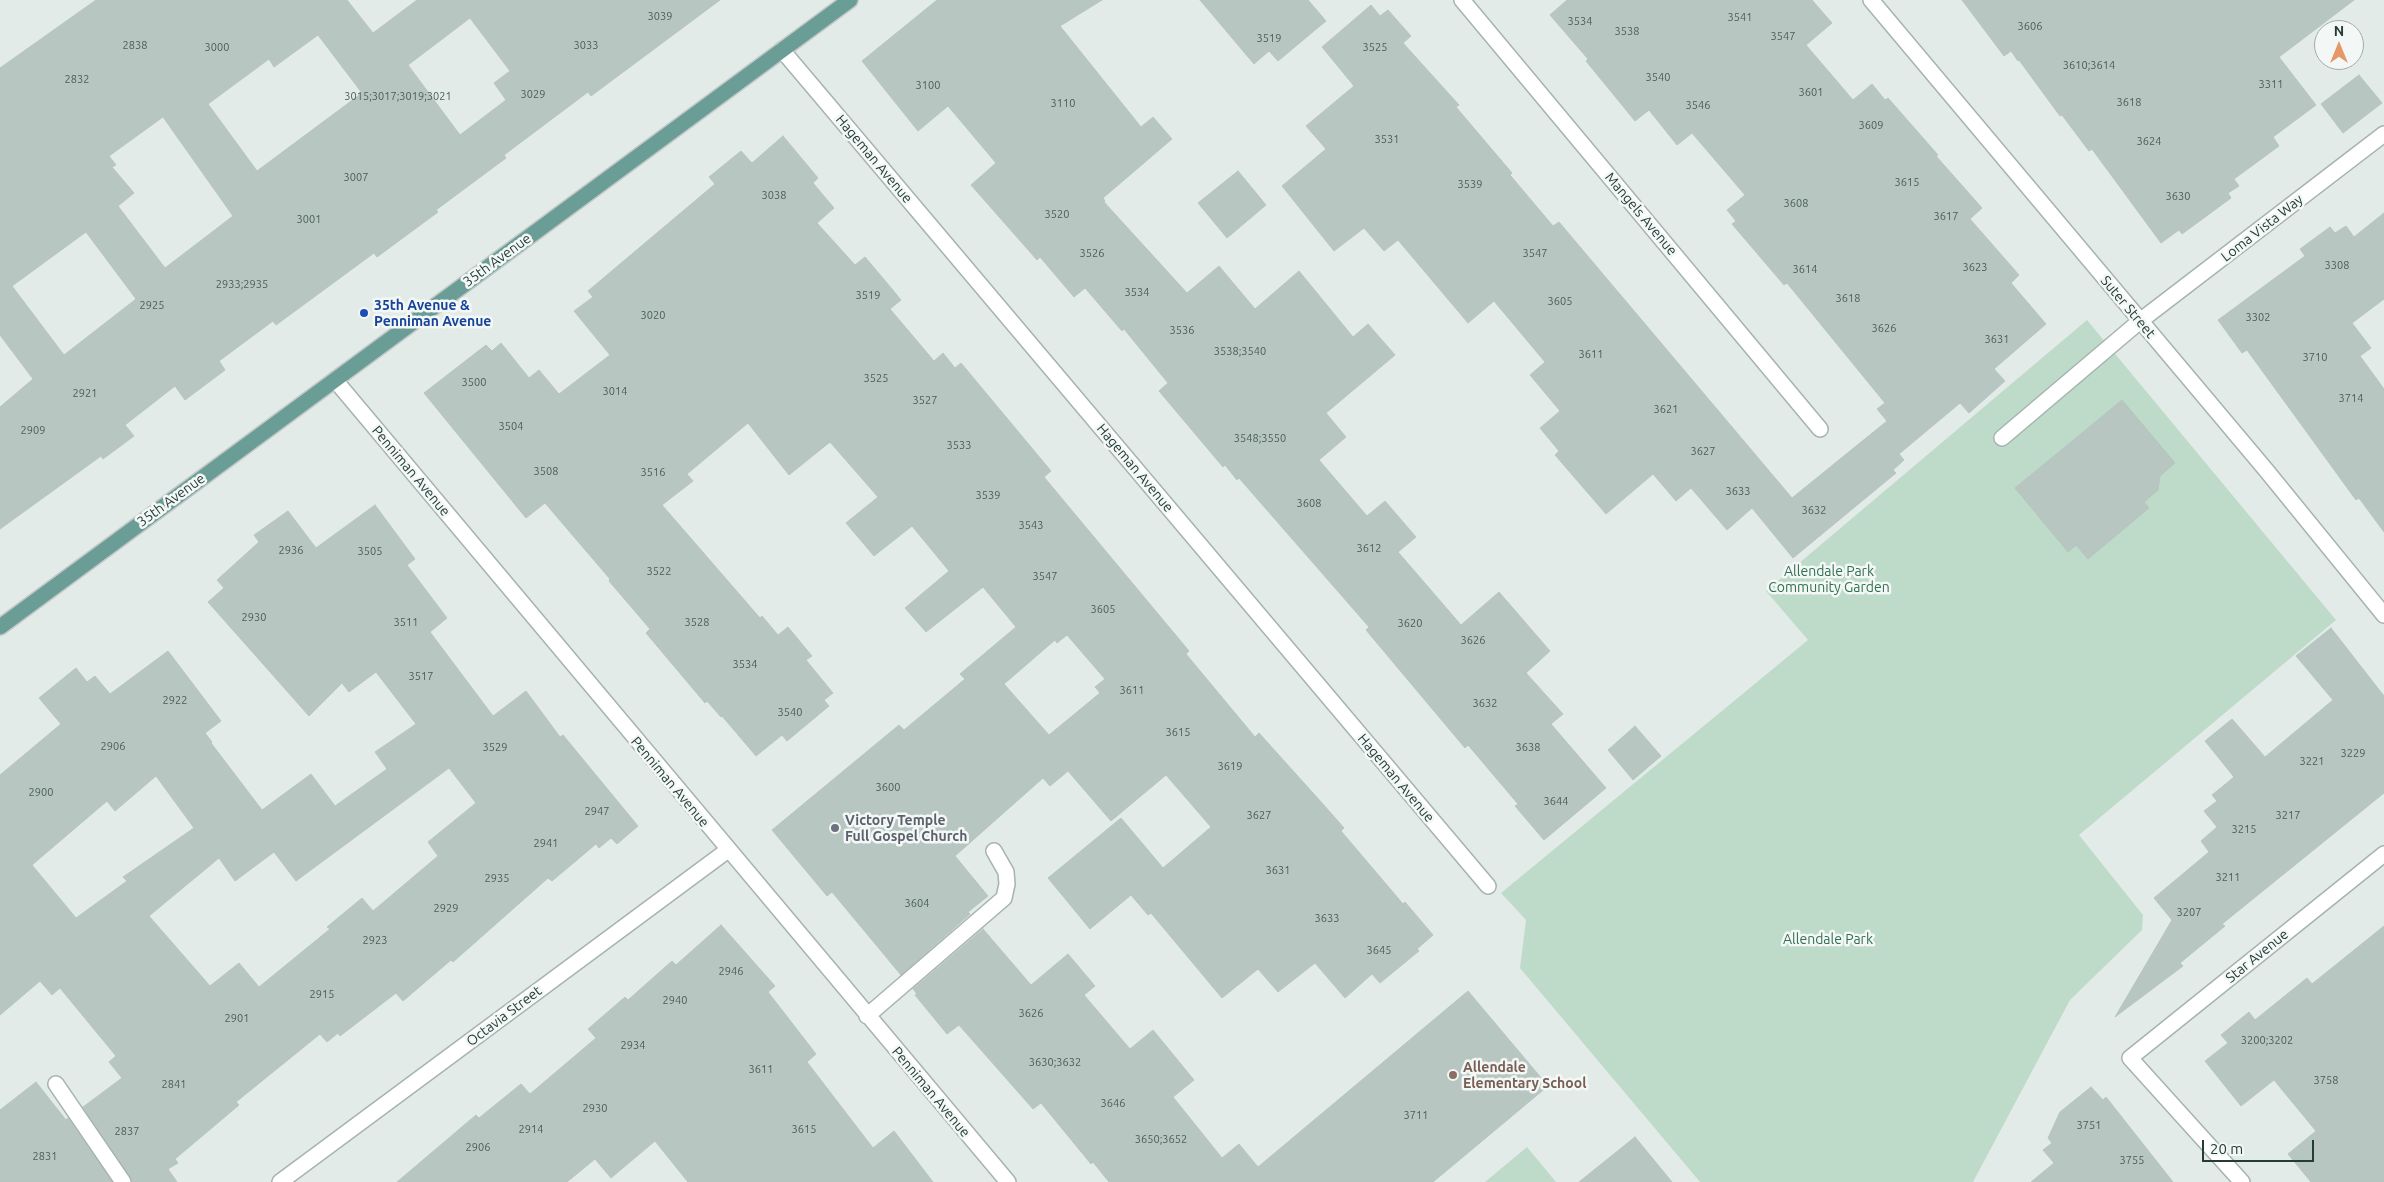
<!DOCTYPE html>
<html>
<head>
<meta charset="utf-8">
<style>
	body { margin:0 }
	#map { position:relative; width:2384px; height:1182px; overflow:hidden; background:#e3ebe9; font-family:Ubuntu,sans-serif }
	canvas { display:block }
	.north { position:absolute; left:2314px; top:20px; width:50px; height:50px; box-sizing:border-box; background:#f3f8f6; border:1px solid #a0acaa; border-radius:50%; rotate:0deg; font-size:14px; font-weight:700; line-height:20px; text-align:center; color:#243b38 }
	.north::after { content:''; display:block; margin:auto; width:18px; height:22px; background:#e69667; clip-path:polygon(50% 0,100% 100%,50% 72%,0 100%) }
	.scale { position:absolute; left:2202px; top:1140px; width:112px; height:22px; box-sizing:border-box; border:2px solid #243b38; border-top:0; padding-left:6px; font-size:15px; line-height:18px; white-space:nowrap; color:#243b38; -webkit-text-stroke:4px #f3f8f6; paint-order:stroke }
</style>
</head>
<body>
<div id="map">
<canvas width="2384" height="1182"></canvas>
<div class="north">N</div>
<div class="scale">20 m</div>
</div>
<script>
const ctx = document.querySelector('canvas').getContext('2d');
ctx.lineJoin = 'round';
function fillPath(path, color) {
  ctx.fillStyle = color;
  ctx.fill(path, 'evenodd');
}
function toPath(rows) {
  const path = new Path2D();
  for (const r of rows) {
    path.moveTo(r[0], r[1]);
    for (let i = 2; i < r.length; i += 2) path.lineTo(r[i], r[i + 1]);
  }
  return path;
}
function trace(path, color, width, dash) {
  ctx.strokeStyle = color;
  ctx.lineWidth = width;
  ctx.lineCap = dash ? 'butt' : 'round';
  ctx.setLineDash(dash || []);
  ctx.stroke(path);
}
function drawText(font, color, halo, rows, align = 'center') {
  ctx.font = font + ' Ubuntu,sans-serif';
  ctx.lineWidth = 5;
  ctx.setLineDash([]);
  ctx.textBaseline = 'middle';
  ctx.strokeStyle = halo;
  ctx.fillStyle = color;
  for (const [text, x, y, turn = 0] of rows) {
    ctx.save();
    ctx.translate(x, y);
    ctx.rotate((+turn || 0) * Math.PI / 180);
    ctx.textAlign = isNaN(turn) ? turn : align;
    if (halo) ctx.strokeText(text, 0, 0);
    ctx.fillText(text, 0, 0);
    ctx.restore();
  }
}
const green = toPath([
	[2087,320,2336,620,2079,835,2143,915,2142,930,2070,1000,1973,1182,1700,1182,1520,968,1526,920,1501,893,1808,640,1766,591],
	[1527,1147,1556,1182,1485,1182]
]);
const building = toPath([
	[96,0,347,0,373,33,417,0,720,0,591,96,588,92,504,155,506,158,436,210,438,212,377,257,374,253,276,325,273,321,219,361,225,370,185,400,175,386,125,425,134,436,103,459,101,456,0,529,0,407,33,379,0,335,0,68,96,0],
	[470,18,510,71,494,83,506,100,460,135,408,65,470,18],
	[318,35,362,93,257,171,208,104,269,59,274,67,318,35],
	[163,117,233,216,165,268,118,206,134,193,112,167,116,165,109,156,163,117],
	[86,232,136,299,64,355,12,286,86,232],
	[937,0,1102,0,1060,26,1141,127,1153,117,1172,139,1103,198,1105,201,1104,202,1187,293,1219,266,1255,309,1299,271,1353,337,1368,324,1395,355,1326,413,1346,437,1319,460,1367,516,1385,501,1416,537,1398,552,1461,625,1499,592,1550,651,1526,673,1563,714,1551,724,1606,788,1544,840,1515,806,1518,804,1468,745,1465,748,1366,630,1369,627,1239,478,1237,480,1225,465,1223,467,1159,391,1168,383,1124,329,1122,331,1085,288,1074,297,1040,257,1037,260,971,185,996,163,948,106,918,131,862,61,937,0],
	[1200,0,1308,0,1326,21,1278,61,1269,51,1254,64,1200,0],
	[1567,0,1812,0,1832,23,1806,45,1853,100,1872,84,1885,100,1888,98,1938,155,1936,156,1982,208,1970,219,2019,275,2011,283,2046,324,1994,369,2005,381,1969,413,1960,403,1899,454,1904,460,1893,470,1896,473,1793,558,1752,508,1727,530,1691,488,1676,501,1653,474,1606,514,1555,455,1559,451,1540,428,1560,411,1530,375,1545,362,1494,301,1468,323,1398,240,1384,251,1364,228,1334,251,1282,186,1326,149,1306,126,1354,86,1322,47,1371,5,1380,16,1388,10,1411,36,1403,43,1459,105,1456,107,1512,173,1510,175,1553,226,1559,222,1792,498,1887,421,1877,409,1885,403,1787,283,1784,285,1732,224,1736,221,1727,210,1745,195,1692,133,1677,145,1649,110,1635,121,1586,61,1588,59,1550,15,1567,0],
	[1962,0,2354,0,2279,57,2316,105,2273,137,2279,146,2234,179,2239,186,2228,193,2231,198,2182,234,2179,230,2161,243,2092,149,2089,151,2062,115,2060,116,2019,60,2018,61,2011,51,2004,56,1962,0],
	[2359,75,2382,103,2343,133,2321,104,2359,75],
	[783,136,818,178,813,183,834,208,817,223,855,265,865,257,892,289,901,300,890,309,934,361,943,353,955,368,961,363,1051,471,1044,477,1189,651,1186,654,1255,737,1259,733,1322,803,1344,828,1341,831,1403,904,1405,902,1433,935,1417,949,1419,951,1380,983,1372,974,1345,998,1315,963,1278,992,1258,969,1222,998,1151,913,1148,915,1131,895,1090,929,1048,878,1121,818,1163,868,1211,827,1166,775,1111,821,1068,771,1050,786,1043,778,955,856,988,896,968,912,970,914,901,975,832,892,827,896,772,830,899,725,904,730,965,679,960,674,1016,627,983,587,926,632,905,608,949,571,912,526,874,556,846,523,878,497,830,442,789,475,748,423,687,474,693,481,662,505,760,618,762,616,778,635,788,627,812,656,806,660,833,693,824,700,829,706,787,741,782,735,756,756,722,716,721,717,707,701,705,703,646,633,650,629,609,581,610,579,545,503,526,518,424,393,486,345,492,351,501,343,529,378,539,370,559,394,610,355,574,311,593,297,588,291,715,184,709,177,741,151,752,163,783,136],
	[1067,635,1105,679,1095,687,1100,693,1049,735,1004,684,1055,640,1057,643,1067,635],
	[1238,171,1266,205,1227,238,1198,203,1238,171],
	[2384,213,2384,299,2352,323,2371,348,2360,356,2384,389,2384,532,2359,498,2356,500,2247,350,2242,353,2218,320,2305,256,2300,249,2330,227,2335,233,2346,226,2354,237,2384,213],
	[2122,400,2175,463,2160,476,2158,490,2144,502,2149,508,2088,559,2076,545,2068,552,2015,488,2122,400],
	[375,505,415,559,407,565,447,618,430,632,493,716,526,691,560,737,563,735,638,826,617,844,611,838,599,848,596,844,552,881,548,878,453,962,451,960,403,1001,396,993,340,1036,338,1033,327,1042,320,1034,236,1102,239,1105,175,1159,178,1163,168,1169,177,1182,132,1182,83,1107,122,1078,109,1062,116,1056,60,988,52,995,40,981,0,1015,0,775,61,724,39,698,76,668,87,682,95,676,110,694,168,651,221,721,205,733,212,742,211,743,262,810,311,774,335,806,387,769,375,752,416,724,376,672,349,692,342,683,309,716,208,602,224,588,217,580,259,542,254,535,288,511,316,548,375,505],
	[449,768,476,803,428,842,438,856,373,911,362,898,327,927,330,929,259,987,239,963,210,986,149,916,219,858,235,881,274,852,296,881,449,768],
	[156,776,194,828,123,877,127,881,76,918,32,865,107,801,115,811,156,776],
	[2331,628,2384,696,2384,793,2222,924,2225,926,2180,963,2183,966,2115,1017,2172,920,2154,898,2209,852,2201,841,2217,827,2204,811,2217,801,2212,795,2234,777,2205,741,2232,719,2265,757,2333,700,2296,656,2331,628],
	[1635,726,1661,756,1633,780,1608,750,1635,726],
	[721,925,775,986,768,992,816,1054,807,1062,873,1148,894,1131,933,1182,688,1182,655,1141,611,1178,595,1159,567,1182,397,1182,476,1115,479,1118,521,1084,530,1094,596,1038,588,1029,625,997,628,1000,672,961,676,965,721,925],
	[2384,926,2384,1182,2311,1182,2288,1154,2316,1131,2274,1080,2241,1106,2205,1061,2228,1043,2221,1035,2249,1012,2255,1020,2307,978,2312,984,2384,926],
	[983,929,1031,985,1068,954,1095,986,1084,995,1130,1049,1153,1030,1194,1080,1173,1097,1222,1158,1239,1144,1258,1167,1468,991,1548,1086,1433,1182,1109,1182,1093,1162,1091,1164,1041,1103,1033,1109,959,1025,947,1034,915,995,917,994,913,989,983,929],
	[36,1082,66,1120,68,1118,112,1182,0,1182,0,1110,36,1082],
	[2091,1087,2103,1100,2106,1097,2173,1182,2031,1182,2054,1163,2043,1150,2052,1143,2048,1138,2060,1112,2091,1087],
	[1635,1137,1672,1182,1579,1182,1635,1137]
]);
const minor = toPath([
	[1462,0,1820,429],
	[1871,0,2266,470,2384,615],
	[782,50,1488,886],
	[335,380,1008,1182],
	[2002,438,2140,321,2384,134],
	[867,1016,1004,898,1007,884,1006,872,994,851],
	[56,1084,123,1182],
	[280,1182,728,850],
	[2242,1182,2130,1058,2384,854]
]);
const major = toPath([
	[0,627,850,0]
]);
const markers = [
	[364,313,5,"#1a4fb4"],
	[835,828,5,"#6b7280"],
	[1453,1075,5,"#8d6e63"]
];
const numberNames = [
	["3039",660,16],
	["3541",1740,17],
	["3534",1580,21],
	["3606",2030,26],
	["3538",1627,31],
	["3547",1783,36],
	["3519",1269,38],
	["2838",135,45],
	["3033",586,45],
	["3000",217,47],
	["3525",1375,47],
	["3610;3614",2089,65],
	["3540",1658,77],
	["2832",77,79],
	["3311",2271,84],
	["3100",928,85],
	["3601",1811,92],
	["3029",533,94],
	["3015;3017;3019;3021",398,96],
	["3618",2129,102],
	["3110",1063,103],
	["3546",1698,105],
	["3609",1871,125],
	["3531",1387,139],
	["3624",2149,141],
	["3007",356,177],
	["3615",1907,182],
	["3539",1470,184],
	["3038",774,195],
	["3630",2178,196],
	["3608",1796,203],
	["3520",1057,214],
	["3617",1946,216],
	["3001",309,219],
	["3526",1092,253],
	["3547",1535,253],
	["3308",2337,265],
	["3623",1975,267],
	["3614",1805,269],
	["2933;2935",242,284],
	["3534",1137,292],
	["3519",868,295],
	["3618",1848,298],
	["3605",1560,301],
	["2925",152,305],
	["3020",653,315],
	["3302",2258,317],
	["3626",1884,328],
	["3536",1182,330],
	["3631",1997,339],
	["3538;3540",1240,351],
	["3611",1591,354],
	["3710",2315,357],
	["3525",876,378],
	["3500",474,382],
	["3014",615,391],
	["2921",85,393],
	["3714",2351,398],
	["3527",925,400],
	["3621",1666,409],
	["3504",511,426],
	["2909",33,430],
	["3548;3550",1260,438],
	["3533",959,445],
	["3627",1703,451],
	["3508",546,471],
	["3516",653,472],
	["3633",1738,491],
	["3539",988,495],
	["3608",1309,503],
	["3632",1814,510],
	["3543",1031,525],
	["3612",1369,548],
	["2936",291,550],
	["3505",370,551],
	["3522",659,571],
	["3547",1045,576],
	["3605",1103,609],
	["2930",254,617],
	["3511",406,622],
	["3528",697,622],
	["3620",1410,623],
	["3626",1473,640],
	["3534",745,664],
	["3517",421,676],
	["3611",1132,690],
	["2922",175,700],
	["3632",1485,703],
	["3540",790,712],
	["3615",1178,732],
	["2906",113,746],
	["3529",495,747],
	["3638",1528,747],
	["3229",2353,753],
	["3221",2312,761],
	["3619",1230,766],
	["3600",888,787],
	["2900",41,792],
	["3644",1556,801],
	["2947",597,811],
	["3627",1259,815],
	["3217",2288,815],
	["3215",2244,829],
	["2941",546,843],
	["3631",1278,870],
	["3211",2228,877],
	["2935",497,878],
	["3604",917,903],
	["2929",446,908],
	["3207",2189,912],
	["3633",1327,918],
	["2923",375,940],
	["3645",1379,950],
	["2946",731,971],
	["2915",322,994],
	["2940",675,1000],
	["3626",1031,1013],
	["2901",237,1018],
	["3200;3202",2267,1040],
	["2934",633,1045],
	["3630;3632",1055,1062],
	["3611",761,1069],
	["3758",2326,1080],
	["2841",174,1084],
	["3646",1113,1103],
	["2930",595,1108],
	["3711",1416,1115],
	["3751",2089,1125],
	["2914",531,1129],
	["3615",804,1129],
	["2837",127,1131],
	["3650;3652",1161,1139],
	["2906",478,1147],
	["2831",45,1156],
	["3755",2132,1160]
];
const streetNames = [
	["Hageman Avenue",874,159,50],
	["Mangels Avenue",1641,214,50],
	["Loma Vista Way",2262,228,-38],
	["35th Avenue",497,260,-36],
	["Suter Street",2128,307,50],
	["Hageman Avenue",1135,468,50],
	["Penniman Avenue",411,471,50],
	["35th Avenue",171,500,-36],
	["Hageman Avenue",1396,778,50],
	["Penniman Avenue",670,782,50],
	["Star Avenue",2257,956,-39],
	["Octavia Street",504,1016,-37],
	["Penniman Avenue",931,1092,50]
];
const transitNames = [
	["35th Avenue &",374,305],
	["Penniman Avenue",374,321]
];
const parkNames = [
	["Allendale Park",1829,571],
	["Community Garden",1829,587],
	["Allendale Park",1828,939]
];
const worshipNames = [
	["Victory Temple",845,820],
	["Full Gospel Church",845,836]
];
const educationNames = [
	["Allendale",1463,1067],
	["Elementary School",1463,1083]
];
fillPath(green, '#bedbc9');
fillPath(building, '#b8c6c2');
trace(building, '#b6c5c0', 1);
trace(minor, '#a6b3b0', 18);
trace(major, '#c2c8c7', 18);
trace(minor, '#fff', 15);
trace(major, '#6b9d97', 15);
for (const [x, y, r, color] of markers) {
  const dot = new Path2D();
  dot.arc(x, y, r, 0, 2 * Math.PI);
  ctx.fillStyle = color;
  ctx.fill(dot);
  trace(dot, '#f3f8f6', 2);
}
drawText('11px', '#495e5a', null, numberNames);
drawText('14px', '#243b38', '#f3f8f6', streetNames);
drawText('bold 14px', '#164399', '#f3f8f6', transitNames, 'left');
drawText('14px', '#326f51', '#f3f8f6', parkNames);
drawText('bold 14px', '#5b616d', '#f3f8f6', worshipNames, 'left');
drawText('bold 14px', '#785e54', '#f3f8f6', educationNames, 'left');
</script>
</body>
</html>
